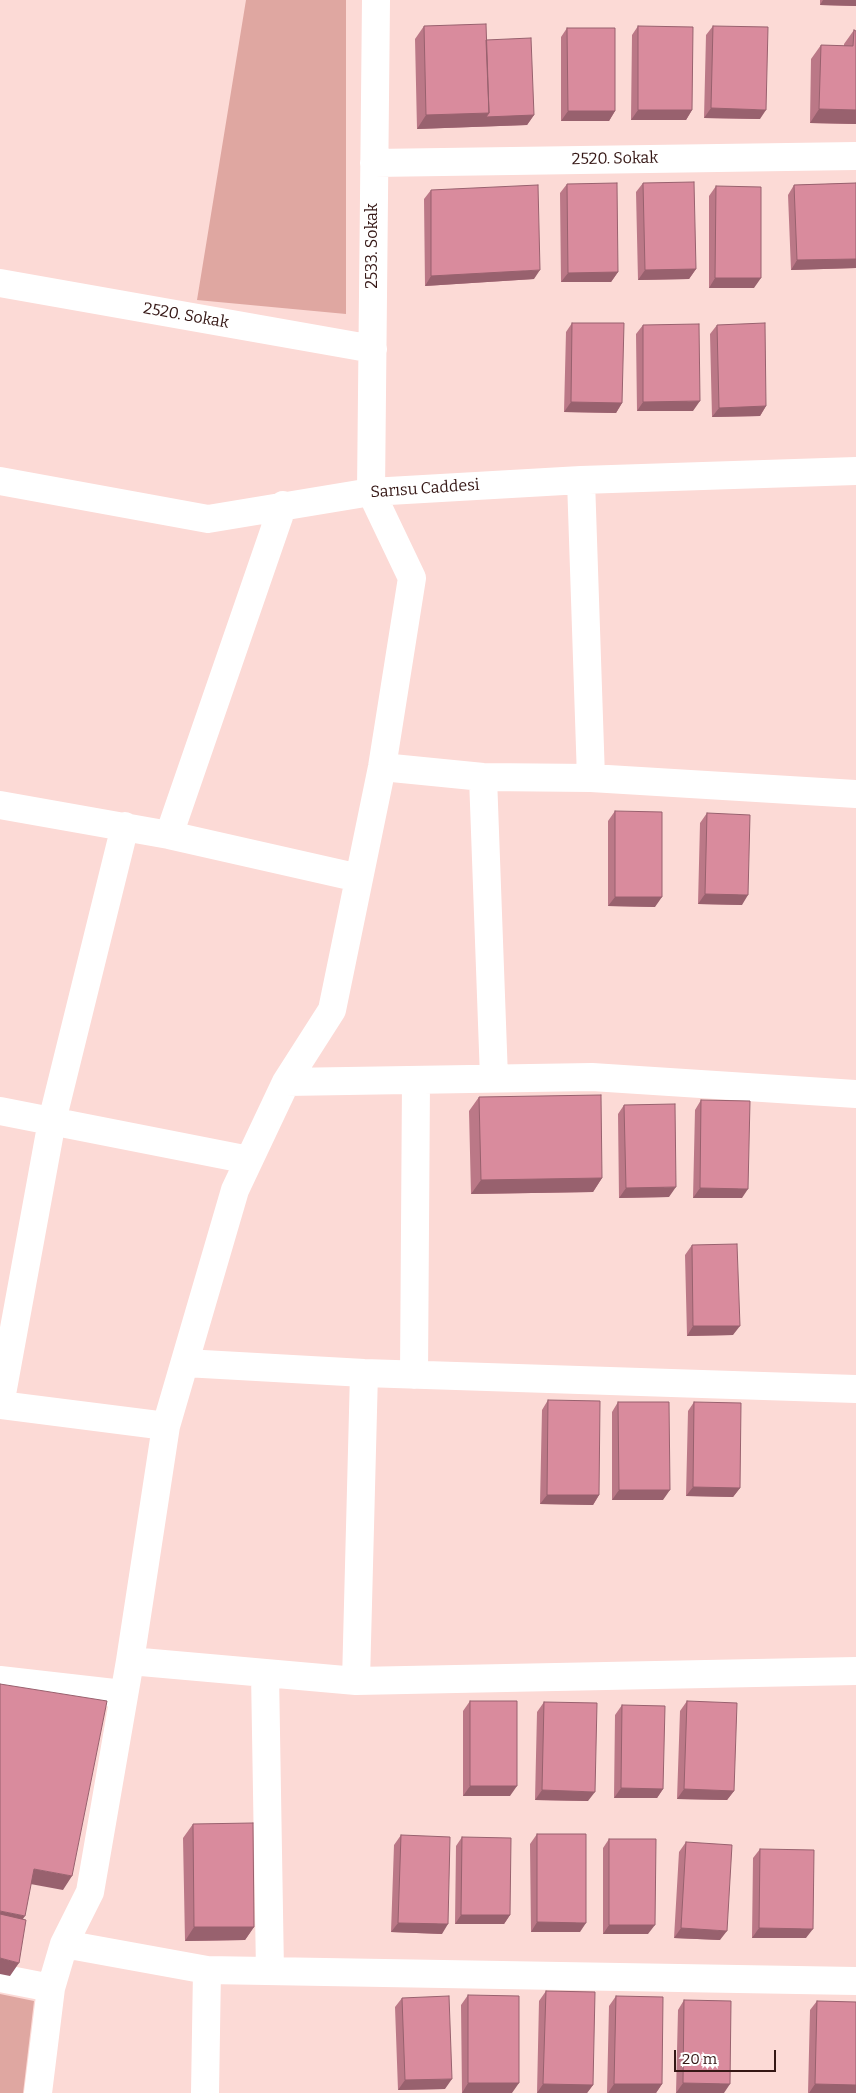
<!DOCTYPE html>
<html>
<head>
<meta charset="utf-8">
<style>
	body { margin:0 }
	#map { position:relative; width:856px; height:2093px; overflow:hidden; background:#fcdad6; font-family:Bitter,serif }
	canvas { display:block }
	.scale { position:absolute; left:674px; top:2050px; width:102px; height:22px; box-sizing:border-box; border:2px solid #351715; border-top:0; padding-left:6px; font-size:15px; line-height:18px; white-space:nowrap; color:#351715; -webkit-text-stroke:4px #fff; paint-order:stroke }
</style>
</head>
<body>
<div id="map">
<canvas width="856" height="2093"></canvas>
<div class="scale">20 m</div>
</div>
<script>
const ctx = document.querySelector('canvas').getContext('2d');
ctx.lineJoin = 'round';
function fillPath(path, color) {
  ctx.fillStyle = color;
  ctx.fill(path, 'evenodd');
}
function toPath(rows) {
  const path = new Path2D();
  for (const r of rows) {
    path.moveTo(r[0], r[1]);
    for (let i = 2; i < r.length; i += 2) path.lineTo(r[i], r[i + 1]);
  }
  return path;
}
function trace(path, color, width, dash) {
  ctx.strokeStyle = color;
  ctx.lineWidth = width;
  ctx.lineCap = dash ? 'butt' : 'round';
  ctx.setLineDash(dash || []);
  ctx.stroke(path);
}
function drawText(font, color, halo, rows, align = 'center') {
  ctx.font = font + ' Bitter,serif';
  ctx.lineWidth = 4;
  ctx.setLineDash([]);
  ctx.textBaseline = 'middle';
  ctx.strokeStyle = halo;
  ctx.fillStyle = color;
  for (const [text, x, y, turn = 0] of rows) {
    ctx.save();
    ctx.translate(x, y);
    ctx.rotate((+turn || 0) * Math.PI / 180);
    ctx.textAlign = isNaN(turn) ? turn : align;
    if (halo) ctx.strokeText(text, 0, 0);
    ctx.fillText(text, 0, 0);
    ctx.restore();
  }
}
const green = toPath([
	[246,0,346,0,346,314,197,300],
	[0,1994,34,2001,23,2093,0,2093]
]);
const minor = toPath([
	[374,163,856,156],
	[0,283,373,349],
	[581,480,591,778],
	[0,481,208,519,371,492,581,480,856,471],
	[382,767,483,777,591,778,856,794],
	[483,777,494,1078],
	[0,805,169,835,359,878],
	[125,826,52,1121,0,1405,166,1426],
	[169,835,283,505],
	[286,1082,592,1077,856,1094],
	[0,1111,249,1160],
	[185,1363,364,1373,856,1389],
	[414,1375,416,1080],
	[130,1661,356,1681,856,1671],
	[265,1673,270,1971],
	[0,1680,123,1694],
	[356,1681,364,1373],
	[64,1944,207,1970,856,1981],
	[0,1978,51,1988],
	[38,2093,51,1988,64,1944,90,1892,130,1661,166,1426,235,1190,286,1082,332,1010,382,767,412,578,371,492,376,0],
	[205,2093,207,1970]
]);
const wall = toPath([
	[820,0,856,0,856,6,820,5],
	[424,26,486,40,534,115,527,125,417,129,415,39],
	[638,26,692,110,686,120,631,120,632,35],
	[713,26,760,119,704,118,706,35],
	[567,28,615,111,609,121,561,121,561,37],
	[854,30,856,124,810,123,811,59,821,45,844,46,844,44],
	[643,183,696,269,689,279,638,280,636,192],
	[856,183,856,268,791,270,788,195,794,185],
	[567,184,618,272,611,282,561,282,560,193],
	[716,186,754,288,709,288,709,196],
	[431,190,534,279,425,286,424,199],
	[572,323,622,403,616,413,564,412,566,332],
	[643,325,693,411,637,411,636,334],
	[717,325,766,406,760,416,712,417,710,334],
	[615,811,655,907,608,906,608,821],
	[707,813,742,905,698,904,700,823],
	[479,1097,602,1178,593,1192,471,1194,469,1111],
	[701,1100,742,1198,693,1198,695,1110],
	[624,1105,669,1197,619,1198,618,1114],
	[692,1245,733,1335,687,1336,685,1255],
	[548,1400,599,1495,593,1505,540,1504,542,1410],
	[618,1402,663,1500,612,1500,612,1412],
	[694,1402,740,1488,733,1497,686,1496,688,1411],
	[470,1701,510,1796,463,1796,463,1711],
	[687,1701,734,1791,727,1800,677,1799,680,1711],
	[544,1702,588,1801,535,1800,537,1712],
	[622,1705,663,1789,657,1798,614,1798,615,1715],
	[193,1824,254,1927,245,1940,185,1941,183,1838],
	[537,1834,580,1932,531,1932,530,1844],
	[401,1835,442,1934,391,1932,394,1845],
	[462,1837,510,1915,504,1924,455,1924,456,1846],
	[609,1839,648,1934,603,1934,603,1848],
	[686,1842,720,1940,674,1938,679,1852],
	[760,1849,806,1938,752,1938,753,1858],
	[546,1991,593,2085,587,2093,537,2093,539,2001],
	[468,1995,512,2093,462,2093,461,2005],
	[616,1996,662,2084,656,2093,607,2093,609,2006],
	[402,1998,445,2089,398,2090,395,2007],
	[684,2000,724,2093,676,2093,678,2010],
	[817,2001,856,2093,808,2093,810,2010]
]);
const shadedWall = toPath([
	[823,0,856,0,856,6,820,5],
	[711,108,766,110,760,119,704,118],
	[819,109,856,110,856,124,810,123],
	[638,110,692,110,686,120,631,120],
	[568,111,615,111,609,121,561,121],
	[489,113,534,115,527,125,417,129,426,115],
	[856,259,856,268,791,270,797,260],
	[696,269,689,279,638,280,645,270],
	[540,270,534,279,425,286,431,276],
	[618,272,611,282,561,282,568,273],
	[715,278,761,278,754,288,709,288],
	[700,401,693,411,637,411,643,402],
	[571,402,622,403,616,413,564,412],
	[766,406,760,416,712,417,719,408],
	[705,894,748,895,742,905,698,904],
	[615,897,662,897,655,907,608,906],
	[602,1178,593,1192,471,1194,481,1180],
	[676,1187,669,1197,619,1198,626,1188],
	[700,1188,748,1189,742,1198,693,1198],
	[693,1326,740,1326,733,1335,687,1336],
	[693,1487,740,1488,733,1497,686,1496],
	[619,1490,670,1490,663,1500,612,1500],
	[547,1495,599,1495,593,1505,540,1504],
	[470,1786,517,1786,510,1796,463,1796],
	[621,1788,663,1789,657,1798,614,1798],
	[684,1789,734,1791,727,1800,677,1799],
	[542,1790,595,1792,588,1801,535,1800],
	[34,1869,72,1876,63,1890,25,1883],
	[0,1911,25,1916,15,1930,0,1927],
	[461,1915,510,1915,504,1924,455,1924],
	[537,1922,586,1923,580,1932,531,1932],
	[398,1923,448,1924,442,1934,391,1932],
	[609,1925,655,1925,648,1934,603,1934],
	[194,1927,254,1927,245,1940,185,1941],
	[681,1928,727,1931,720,1940,674,1938],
	[759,1928,813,1929,806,1938,752,1938],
	[0,1958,19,1963,10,1976,0,1974],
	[452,2079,445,2089,398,2090,405,2080],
	[468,2083,519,2083,512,2093,462,2093],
	[683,2083,730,2084,724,2093,676,2093],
	[543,2084,593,2085,587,2093,537,2093],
	[614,2084,662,2084,656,2093,608,2093],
	[815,2084,856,2085,856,2093,809,2093]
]);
const building = toPath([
	[486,24,489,113,426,115,424,26,486,24],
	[638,26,693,27,692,110,638,110,638,26],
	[713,26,768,27,766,110,711,108,713,26],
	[567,28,615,28,615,111,568,111,567,28],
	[854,30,856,31,856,110,819,109,821,45,853,46,854,30],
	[531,38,534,115,486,117,489,113,486,40,531,38],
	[694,182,696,269,645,270,643,183,694,182],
	[617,183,618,272,568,273,567,184,617,183],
	[856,183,856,259,797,260,794,185,856,183],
	[538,185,540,270,431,276,431,190,538,185],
	[716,186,761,187,761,278,715,278,716,186],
	[572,323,624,323,622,403,571,402,572,323],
	[765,323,766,406,719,408,717,325,765,323],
	[699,324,700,401,643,402,643,325,699,324],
	[615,811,662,812,662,897,615,897,615,811],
	[707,813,750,815,748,895,705,894,707,813],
	[601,1095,602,1178,481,1180,479,1097,601,1095],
	[701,1100,750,1101,748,1189,700,1188,701,1100],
	[675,1104,676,1187,626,1188,624,1105,675,1104],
	[737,1244,740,1326,693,1326,692,1245,737,1244],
	[548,1400,600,1401,599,1495,547,1495,548,1400],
	[618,1402,669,1402,670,1490,619,1490,618,1402],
	[694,1402,741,1403,740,1488,693,1487,694,1402],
	[0,1684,107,1701,72,1876,34,1869,25,1916,0,1911,0,1684],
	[470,1701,517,1701,517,1786,470,1786,470,1701],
	[687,1701,737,1703,734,1791,684,1789,687,1701],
	[544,1702,597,1703,595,1792,542,1790,544,1702],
	[622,1705,665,1706,663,1789,621,1788,622,1705],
	[253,1823,254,1927,194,1927,193,1824,253,1823],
	[537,1834,586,1834,586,1923,537,1922,537,1834],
	[401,1835,450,1837,448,1924,398,1923,401,1835],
	[462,1837,511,1838,510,1915,461,1915,462,1837],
	[609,1839,656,1839,655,1925,609,1925,609,1839],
	[686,1842,732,1845,727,1931,681,1928,686,1842],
	[760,1849,814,1850,813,1929,759,1928,760,1849],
	[0,1914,26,1920,19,1963,0,1958,0,1914],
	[546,1991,595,1992,593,2085,543,2084,546,1991],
	[468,1995,519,1996,519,2083,468,2083,468,1995],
	[449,1996,452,2079,405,2080,402,1998,449,1996],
	[616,1996,663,1997,662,2084,614,2084,616,1996],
	[684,2000,731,2001,730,2084,683,2083,684,2000],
	[817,2001,856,2002,856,2085,815,2084,817,2001]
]);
const streetNames = [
	["2520. Sokak",615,159,-1],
	["2533. Sokak",373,246,-90],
	["2520. Sokak",186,316,10],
	["Sarısu Caddesi",425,489,-4]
];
fillPath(green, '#dfa7a1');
trace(minor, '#fff', 28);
fillPath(wall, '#bb7887');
fillPath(shadedWall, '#98616e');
fillPath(building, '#d98b9d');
trace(building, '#98616e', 1);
drawText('16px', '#351715', '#fff', streetNames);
</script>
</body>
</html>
